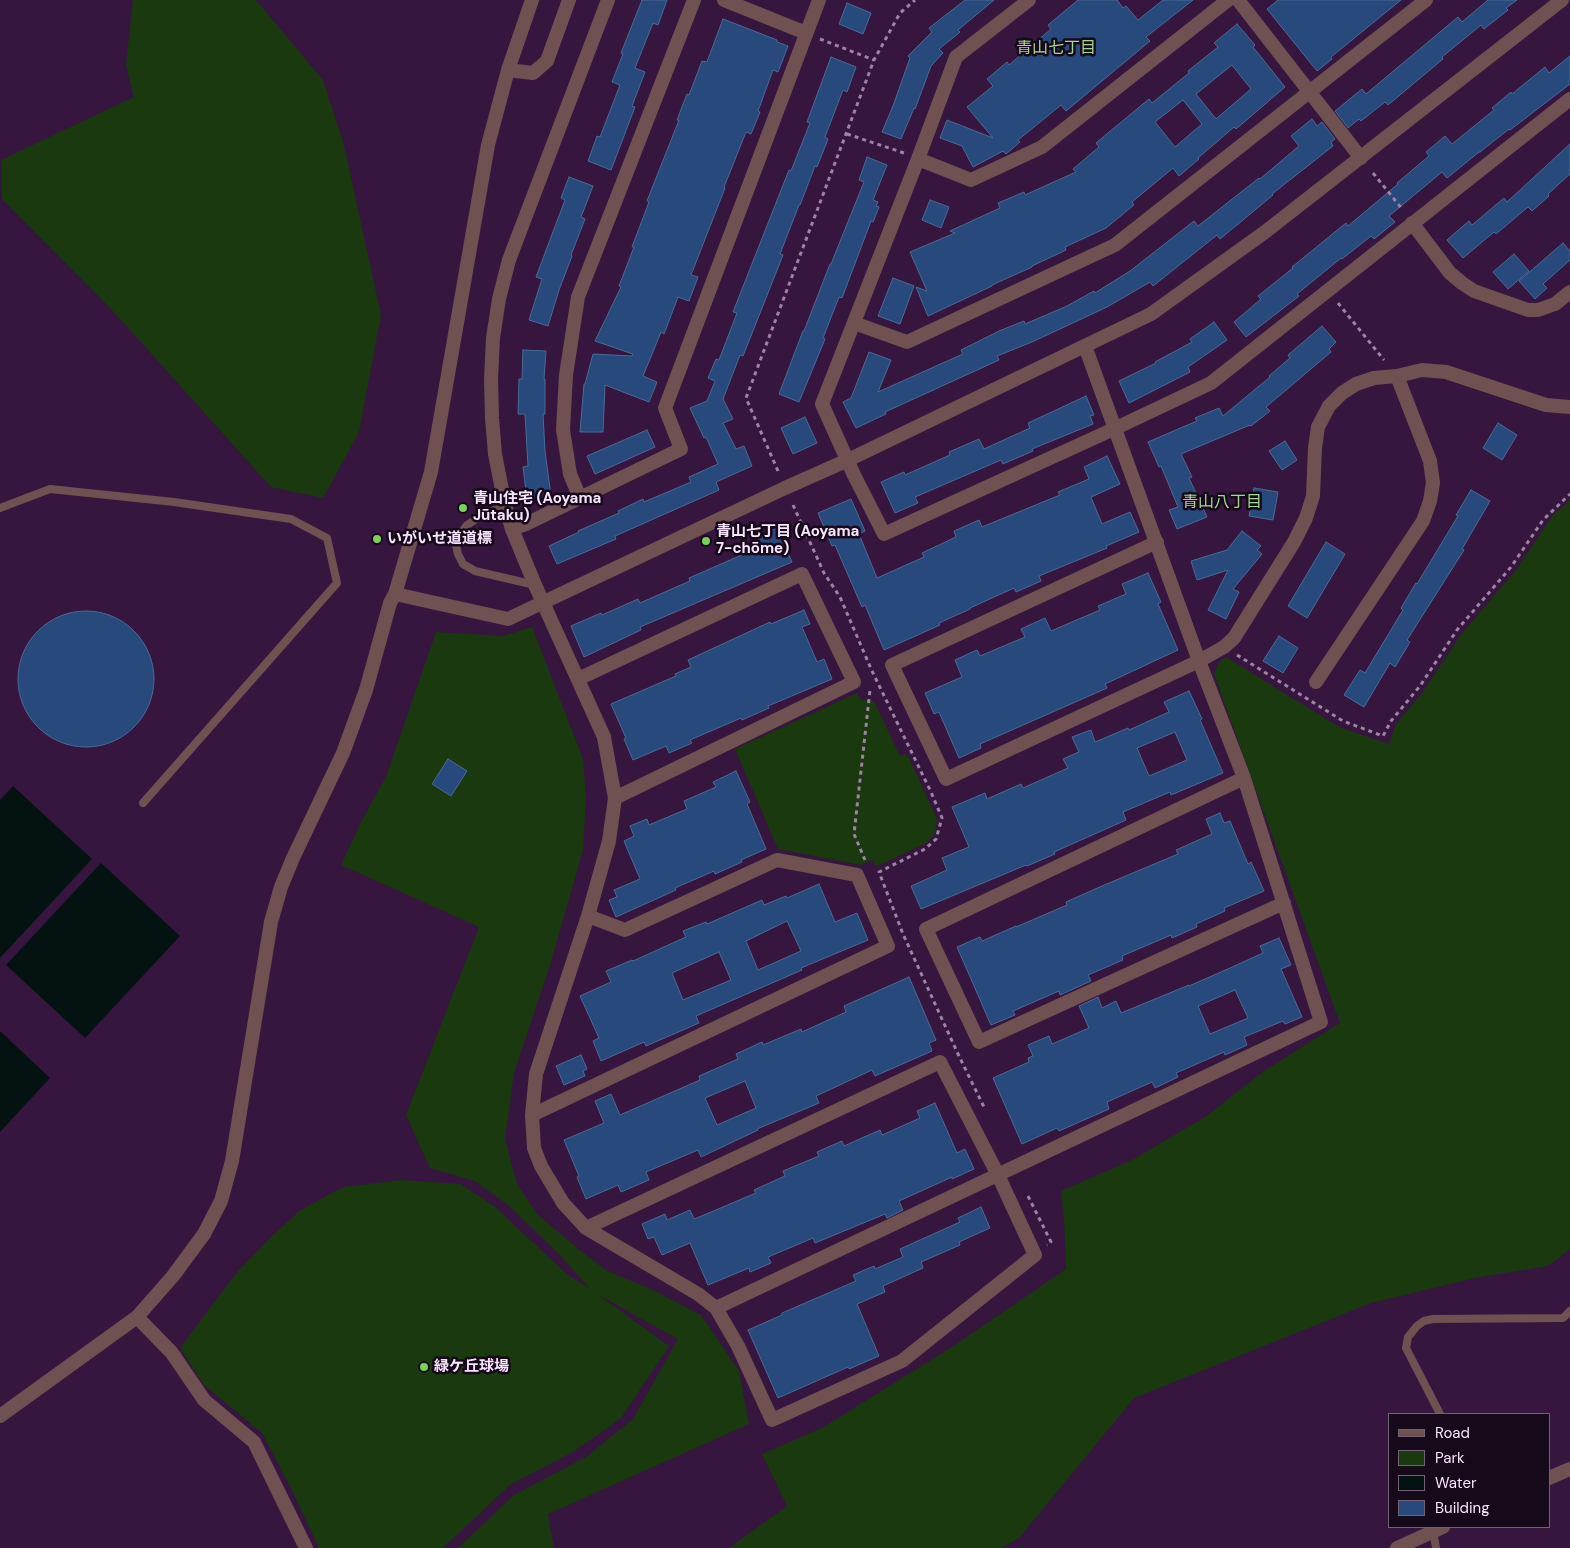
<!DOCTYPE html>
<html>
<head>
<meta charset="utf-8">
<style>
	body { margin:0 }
	#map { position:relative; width:1570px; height:1548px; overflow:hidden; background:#36163f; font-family:"DM Sans",sans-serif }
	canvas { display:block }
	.legend { position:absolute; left:1388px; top:1413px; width:162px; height:115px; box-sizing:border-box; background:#16091a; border:1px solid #706175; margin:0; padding:6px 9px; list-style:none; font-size:15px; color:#f8e4fe }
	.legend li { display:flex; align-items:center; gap:10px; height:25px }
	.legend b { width:25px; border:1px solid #706175 }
</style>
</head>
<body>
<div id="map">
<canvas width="1570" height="1548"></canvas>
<ul class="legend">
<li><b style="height:6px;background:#705152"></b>Road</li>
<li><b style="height:14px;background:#1a390e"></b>Park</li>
<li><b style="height:14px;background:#051212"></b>Water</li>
<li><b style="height:14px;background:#27497b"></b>Building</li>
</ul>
</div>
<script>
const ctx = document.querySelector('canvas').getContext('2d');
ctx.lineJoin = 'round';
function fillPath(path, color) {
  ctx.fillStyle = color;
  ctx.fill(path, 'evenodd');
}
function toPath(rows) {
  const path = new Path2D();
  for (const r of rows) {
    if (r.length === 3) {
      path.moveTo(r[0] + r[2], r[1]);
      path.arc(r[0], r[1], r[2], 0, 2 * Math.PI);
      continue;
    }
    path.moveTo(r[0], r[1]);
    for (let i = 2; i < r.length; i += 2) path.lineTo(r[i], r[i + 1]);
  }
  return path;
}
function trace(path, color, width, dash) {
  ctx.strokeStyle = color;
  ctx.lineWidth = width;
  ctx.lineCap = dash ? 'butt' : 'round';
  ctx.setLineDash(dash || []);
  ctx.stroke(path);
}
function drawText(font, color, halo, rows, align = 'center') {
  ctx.font = font + ' "DM Sans","Noto Sans JP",sans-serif';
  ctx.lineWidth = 5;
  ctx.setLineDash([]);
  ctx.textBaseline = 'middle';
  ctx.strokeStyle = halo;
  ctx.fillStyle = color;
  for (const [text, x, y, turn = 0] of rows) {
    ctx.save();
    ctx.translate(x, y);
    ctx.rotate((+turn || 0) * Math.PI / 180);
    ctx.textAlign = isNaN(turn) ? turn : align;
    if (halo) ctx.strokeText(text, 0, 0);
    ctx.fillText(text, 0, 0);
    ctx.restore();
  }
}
const green = toPath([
	[133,0,256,0,323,80,344,145,381,315,359,432,323,498,271,487,113,311,2,199,1,160,134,97,126,65],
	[1570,500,1570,1249,1548,1266,1474,1278,1371,1303,1134,1398,1019,1538,1001,1548,729,1548,787,1506,762,1454,822,1428,955,1345,1066,1269,1064,1219,1061,1191,1134,1159,1205,1117,1264,1071,1340,1023,1214,674,1219,662,1226,657,1339,727,1389,744,1396,724,1422,693,1460,636,1516,570,1553,515],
	[532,627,583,759,586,798,583,850,550,965,514,1073,505,1139,517,1184,537,1214,577,1248,607,1271,651,1289,701,1315,739,1371,749,1424,548,1514,554,1548,458,1548,514,1495,586,1457,633,1419,678,1339,597,1294,669,1346,621,1418,573,1452,511,1484,443,1548,319,1548,291,1488,262,1433,204,1385,180,1348,238,1271,271,1237,299,1211,343,1187,401,1180,461,1184,495,1207,568,1275,590,1289,559,1254,508,1205,475,1181,430,1168,406,1115,479,927,341,865,362,820,386,777,436,632,503,636],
	[857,693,861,700,874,701,900,756,906,754,908,756,937,819,935,834,926,843,878,866,875,865,873,860,861,865,778,849,735,749]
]);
const water = toPath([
	[13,786,92,859,0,958,0,800],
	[101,863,180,936,85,1038,6,965],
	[0,1031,50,1078,0,1132]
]);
const building = toPath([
	[642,0,667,0,658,25,653,23,635,68,645,72,632,106,635,107,611,170,588,161,597,136,600,137,620,85,612,82,623,54,621,53,642,0],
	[965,0,994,0,958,30,960,32,939,49,943,53,931,66,915,109,914,108,901,139,882,132,893,106,910,58,908,56,932,32,929,28,965,0],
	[1078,0,1117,0,1123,8,1126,6,1138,20,1163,0,1193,0,1146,37,1150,41,1066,111,1061,105,1018,140,1020,142,1006,154,1003,151,973,167,962,146,940,138,947,120,993,138,967,107,993,86,987,79,1007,62,1009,65,1051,29,1048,25,1078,0],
	[1278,0,1401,0,1331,57,1332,59,1317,71,1267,9,1278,0],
	[1488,0,1517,0,1506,8,1508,10,1484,29,1481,25,1442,57,1443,59,1388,105,1385,102,1361,121,1359,119,1348,128,1335,111,1362,89,1366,94,1458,17,1462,22,1488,0],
	[847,3,871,13,863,34,839,24,847,3],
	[723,19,777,40,777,42,788,46,778,72,773,70,758,111,760,112,751,134,746,132,724,187,725,188,691,275,698,277,689,301,678,297,664,334,661,332,643,376,657,382,649,402,605,385,603,432,580,432,584,384,585,384,593,354,632,356,633,354,595,341,621,287,619,286,634,247,632,247,649,202,647,201,679,120,677,120,687,94,689,95,702,61,707,62,723,19],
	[1237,24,1255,45,1253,47,1285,87,1236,129,1234,127,1198,158,1199,159,1179,176,1173,168,1132,202,1134,205,1106,228,1065,247,1066,250,1032,266,1032,267,992,285,992,286,928,316,916,287,927,291,910,252,955,233,950,231,1000,208,998,203,1024,192,1025,195,1076,172,1073,169,1099,147,1096,143,1149,99,1152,103,1189,73,1188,71,1218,47,1214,43,1237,24],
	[1232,65,1251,89,1216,119,1196,94,1232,65],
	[1183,100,1202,124,1175,147,1155,122,1183,100],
	[1570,56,1570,84,1510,130,1509,129,1480,152,1479,152,1447,178,1442,172,1389,216,1395,222,1374,239,1371,236,1342,259,1341,258,1297,294,1299,296,1246,337,1234,322,1261,299,1258,296,1293,268,1292,267,1346,223,1348,226,1398,184,1397,183,1429,156,1426,152,1445,136,1452,144,1494,110,1492,108,1511,92,1512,94,1545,67,1549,73,1570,56],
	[831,57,856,67,847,92,843,90,825,137,828,139,817,167,815,166,800,205,799,205,780,254,783,255,743,356,740,355,723,399,733,419,723,423,736,449,744,446,752,466,716,482,719,490,615,536,616,539,557,564,549,546,579,532,578,531,619,513,618,511,643,499,644,502,691,482,689,477,718,464,706,437,704,438,690,408,707,401,715,381,708,378,716,359,719,360,737,313,733,312,789,170,791,171,810,123,807,122,831,57],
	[1312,119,1317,126,1322,122,1335,139,1331,142,1333,146,1272,194,1273,195,1220,239,1217,235,1153,286,1150,282,1107,307,1032,342,997,356,999,360,885,412,886,414,856,428,843,402,851,398,869,352,891,360,878,392,963,354,961,350,999,331,1024,321,1025,324,1067,306,1094,291,1095,293,1130,271,1194,221,1198,226,1259,178,1260,179,1299,146,1291,136,1312,119],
	[1570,144,1570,174,1548,194,1549,196,1532,211,1528,207,1496,234,1494,232,1463,258,1447,240,1469,221,1472,225,1504,198,1507,202,1570,144],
	[867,157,887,165,873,200,878,202,876,206,879,207,873,222,871,221,842,298,839,297,823,338,825,339,799,402,779,394,803,331,804,331,830,264,831,264,864,182,859,180,867,157],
	[569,177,593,186,581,217,585,219,571,255,572,256,559,290,548,326,529,320,542,279,536,277,565,200,561,198,569,177],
	[930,200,949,207,941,228,922,220,930,200],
	[1563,243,1570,251,1570,260,1543,284,1547,288,1535,299,1519,281,1563,243],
	[1514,254,1529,271,1508,289,1493,272,1514,254],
	[893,278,914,286,900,324,878,316,893,278],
	[1214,322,1227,340,1188,367,1190,372,1129,403,1119,381,1156,363,1155,362,1192,342,1190,339,1214,322],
	[1322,326,1336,342,1329,349,1331,352,1266,407,1270,411,1251,426,1250,425,1181,454,1192,477,1189,478,1207,517,1177,529,1169,510,1178,507,1161,466,1159,467,1148,442,1197,421,1195,418,1219,408,1223,416,1270,377,1269,376,1290,358,1288,355,1322,326],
	[523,350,546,351,544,379,545,379,545,414,543,414,545,451,551,496,527,499,523,467,528,466,525,414,518,414,519,379,522,379,523,350],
	[1086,396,1094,415,1090,416,1093,424,1032,449,1033,451,1003,464,1001,460,915,497,918,503,895,513,881,482,904,472,905,475,950,455,949,452,979,439,984,449,1030,428,1028,423,1086,396],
	[805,417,817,443,793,454,781,428,805,417],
	[1498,423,1517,435,1502,460,1483,448,1498,423],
	[647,430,655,447,595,474,587,456,647,430],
	[1285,441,1297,460,1282,470,1269,451,1285,441],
	[1107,456,1120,484,1091,497,1102,524,1130,512,1139,532,1106,546,1107,548,1039,576,1041,581,1016,592,1014,588,970,608,970,609,939,623,940,625,884,650,865,605,862,607,835,545,832,546,818,513,851,499,865,531,859,534,877,578,924,557,922,553,956,537,954,531,979,520,982,527,1060,495,1058,492,1089,479,1084,467,1107,456],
	[1254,488,1278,492,1273,520,1249,516,1254,488],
	[1471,490,1490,501,1462,549,1464,550,1407,640,1410,642,1395,667,1390,663,1364,707,1344,695,1360,670,1365,673,1403,610,1401,608,1416,583,1417,584,1458,516,1456,515,1471,490],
	[777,528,792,562,640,627,641,630,584,657,571,626,601,613,602,615,638,599,640,603,690,581,689,578,760,547,756,537,777,528],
	[1242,531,1261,546,1257,550,1262,554,1233,589,1239,592,1226,619,1208,610,1228,570,1197,580,1191,561,1227,550,1242,531],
	[1326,542,1345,554,1307,618,1288,606,1326,542],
	[1148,573,1161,602,1158,604,1178,650,1105,684,1107,688,980,744,981,748,959,758,939,712,934,714,925,693,962,677,955,660,977,650,980,656,1025,637,1021,629,1045,618,1051,631,1100,610,1098,606,1126,594,1122,584,1148,573],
	[804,610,810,624,802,627,817,662,824,659,832,679,768,706,769,708,742,720,741,718,690,740,692,743,669,753,666,746,633,760,624,739,626,738,611,704,676,676,675,674,691,667,688,660,770,622,771,624,804,610],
	[86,679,68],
	[1279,636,1298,648,1283,673,1263,661,1279,636],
	[1189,691,1202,719,1200,720,1223,773,1171,795,1170,792,1123,812,1126,820,1054,852,1055,854,1027,866,1026,865,921,909,911,886,947,870,942,858,969,847,952,807,985,793,987,799,1021,784,1023,788,1068,768,1063,759,1079,752,1072,737,1091,730,1095,742,1128,728,1129,730,1169,712,1164,702,1189,691],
	[1175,732,1187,760,1149,776,1137,748,1175,732],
	[448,759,467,771,451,796,432,784,448,759],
	[736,771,750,802,747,804,766,849,741,860,742,862,715,874,714,871,675,888,676,890,616,917,609,900,617,897,614,890,640,879,624,841,634,836,630,826,647,819,649,825,687,809,684,801,716,787,713,782,736,771],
	[1220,813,1224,823,1230,821,1248,864,1251,862,1264,891,1224,908,1225,911,1196,924,1197,927,1172,938,1171,935,1122,956,1123,960,1088,975,1091,981,1060,995,1059,991,1013,1011,1015,1015,991,1025,957,947,980,937,982,941,1016,926,1016,927,1067,905,1066,902,1102,886,1178,854,1176,850,1212,834,1206,819,1220,813],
	[819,884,835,922,857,913,868,940,801,968,802,970,696,1016,699,1023,646,1046,644,1042,601,1061,593,1041,599,1038,580,996,611,982,606,971,632,960,633,961,686,937,683,931,706,922,707,924,762,900,764,905,786,896,787,898,819,884],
	[787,921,801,951,758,970,746,941,787,921],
	[719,952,731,980,683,1000,672,973,719,952],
	[1279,938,1291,965,1281,969,1302,1017,1285,1024,1283,1021,1244,1037,1247,1045,1225,1055,1224,1052,1176,1073,1178,1077,1155,1088,1152,1082,1107,1102,1109,1109,1059,1131,1057,1128,1022,1144,993,1078,1029,1062,1028,1058,1033,1056,1028,1045,1049,1036,1052,1044,1089,1028,1079,1006,1098,997,1102,1008,1116,1001,1121,1013,1189,985,1189,986,1230,968,1263,953,1260,946,1279,938],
	[1235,990,1248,1018,1210,1034,1198,1006,1235,990],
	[909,977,936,1040,929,1043,932,1051,875,1076,872,1070,816,1096,819,1103,757,1129,758,1130,701,1157,698,1150,646,1172,649,1180,621,1192,618,1185,586,1199,577,1177,579,1176,564,1140,604,1123,595,1101,611,1094,620,1115,700,1080,699,1076,738,1059,736,1054,762,1042,763,1045,801,1029,802,1032,846,1012,844,1006,909,977],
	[745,1081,756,1108,717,1125,705,1098,745,1081],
	[581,1055,587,1069,583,1071,585,1076,564,1085,556,1066,581,1055],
	[935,1103,957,1153,965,1149,974,1169,952,1179,952,1177,899,1201,903,1210,887,1218,885,1214,815,1243,813,1238,768,1257,771,1263,750,1272,749,1268,708,1285,690,1243,662,1255,654,1237,648,1239,642,1224,665,1214,667,1220,690,1210,694,1219,704,1215,756,1193,754,1190,785,1176,783,1171,819,1156,817,1152,842,1141,844,1146,880,1130,882,1135,920,1118,917,1111,935,1103],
	[981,1207,990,1228,959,1242,960,1245,921,1262,923,1268,883,1286,885,1292,857,1304,879,1356,849,1369,848,1367,778,1398,748,1330,782,1315,782,1313,856,1281,853,1275,874,1266,875,1269,903,1257,900,1249,960,1222,958,1218,981,1207]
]);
const path = toPath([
	[820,39,874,60],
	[847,134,904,153],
	[1373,173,1403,210],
	[1338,303,1384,360],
	[778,471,746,398,874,60,900,13,915,0],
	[793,505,824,573,840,597,872,671,931,792,942,818,936,839,925,849,879,872,903,934,958,1054,984,1107],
	[1237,655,1343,721,1383,736,1391,721,1420,686,1457,630,1511,567,1543,520,1570,494],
	[865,860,854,834,870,690],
	[1028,1196,1051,1242,1047,1245]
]);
const service = toPath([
	[505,505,481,516,467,525,455,541,458,554,463,564,475,571,535,585],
	[0,508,50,489,174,502,291,519,327,538,337,583,143,803],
	[1440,1414,1406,1348,1408,1337,1417,1326,1424,1321,1433,1319,1563,1318,1570,1311],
	[1433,1531,1436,1548]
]);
const minor = toPath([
	[724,0,806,33],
	[1029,0,956,57,918,159,822,404,854,475,884,534,1116,428,1211,383,1570,99],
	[1238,0,1361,158],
	[508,70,533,73,547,61,569,0],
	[918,159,971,180,1042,147,1228,0],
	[1412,223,1450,273,1462,283,1474,291,1528,310,1538,310,1555,304,1570,292],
	[854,323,907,342,1115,245,1426,0],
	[580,498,570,474,563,430,566,375,578,297,694,0],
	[512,529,526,524,681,449,665,408,819,0],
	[1157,542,892,665,946,779,1199,661,1224,647,1234,638,1294,542,1306,518,1313,496,1315,448,1318,427,1329,406,1342,393,1356,384,1374,378,1397,376,1422,370,1446,372,1546,405,1570,407],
	[578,679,802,574,854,682,615,798],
	[1316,682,1423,521,1430,501,1433,483,1430,461,1397,376],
	[1244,778,926,929,979,1042,1284,903],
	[532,1115,888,946,857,875,777,860,625,930,588,916],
	[586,1228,940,1062,998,1175,1035,1255,902,1361,772,1420,738,1346,716,1308,698,1294,586,1228,563,1203,541,1166,534,1148,532,1115,536,1074,588,916,609,841,615,798,604,737,535,585,512,529,505,505,495,454,492,418,491,379,493,338,499,299,509,260,608,0],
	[716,1308,1321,1022,1244,778,1199,661,1085,346],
	[137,1317,172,1353,204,1400,254,1442,306,1548],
	[0,1416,137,1317,173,1276,204,1234,221,1201,232,1161,271,922,281,887,293,858,343,753,366,690,390,603,395,594,431,472,488,145,508,70,532,0]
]);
const tertiary = toPath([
	[395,594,508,619,785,488,848,460,1151,314,1265,232,1562,0],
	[1549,1478,1570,1469],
	[1397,1548,1443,1527]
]);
const markers = [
	[463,508,5,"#79d157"],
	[377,539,5,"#79d157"],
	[706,541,5,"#79d157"],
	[424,1367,5,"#79d157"]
];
const poiNames = [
	["青山住宅 (Aoyama",473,499],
	["Jūtaku)",473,516],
	["青山七丁目 (Aoyama",716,532],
	["7-chōme)",716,549],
	["いがいせ道道標",387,539],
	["緑ケ丘球場",434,1367]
];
const neighbourhoodNames = [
	["青山七丁目",1056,49],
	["青山八丁目",1222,503]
];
fillPath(green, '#1a390e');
fillPath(water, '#051212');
fillPath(building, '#27497b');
trace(building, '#4c6a97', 1);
trace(path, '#9d83a4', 3, [4, 4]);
trace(service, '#705152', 8);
trace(minor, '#705152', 14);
trace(tertiary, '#705152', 14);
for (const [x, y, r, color] of markers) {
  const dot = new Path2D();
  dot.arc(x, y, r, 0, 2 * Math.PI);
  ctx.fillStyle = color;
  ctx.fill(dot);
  trace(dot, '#16091a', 2);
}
drawText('bold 15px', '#f8e4fe', '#16091a', poiNames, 'left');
drawText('16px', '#a5d595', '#16091a', neighbourhoodNames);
</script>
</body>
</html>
